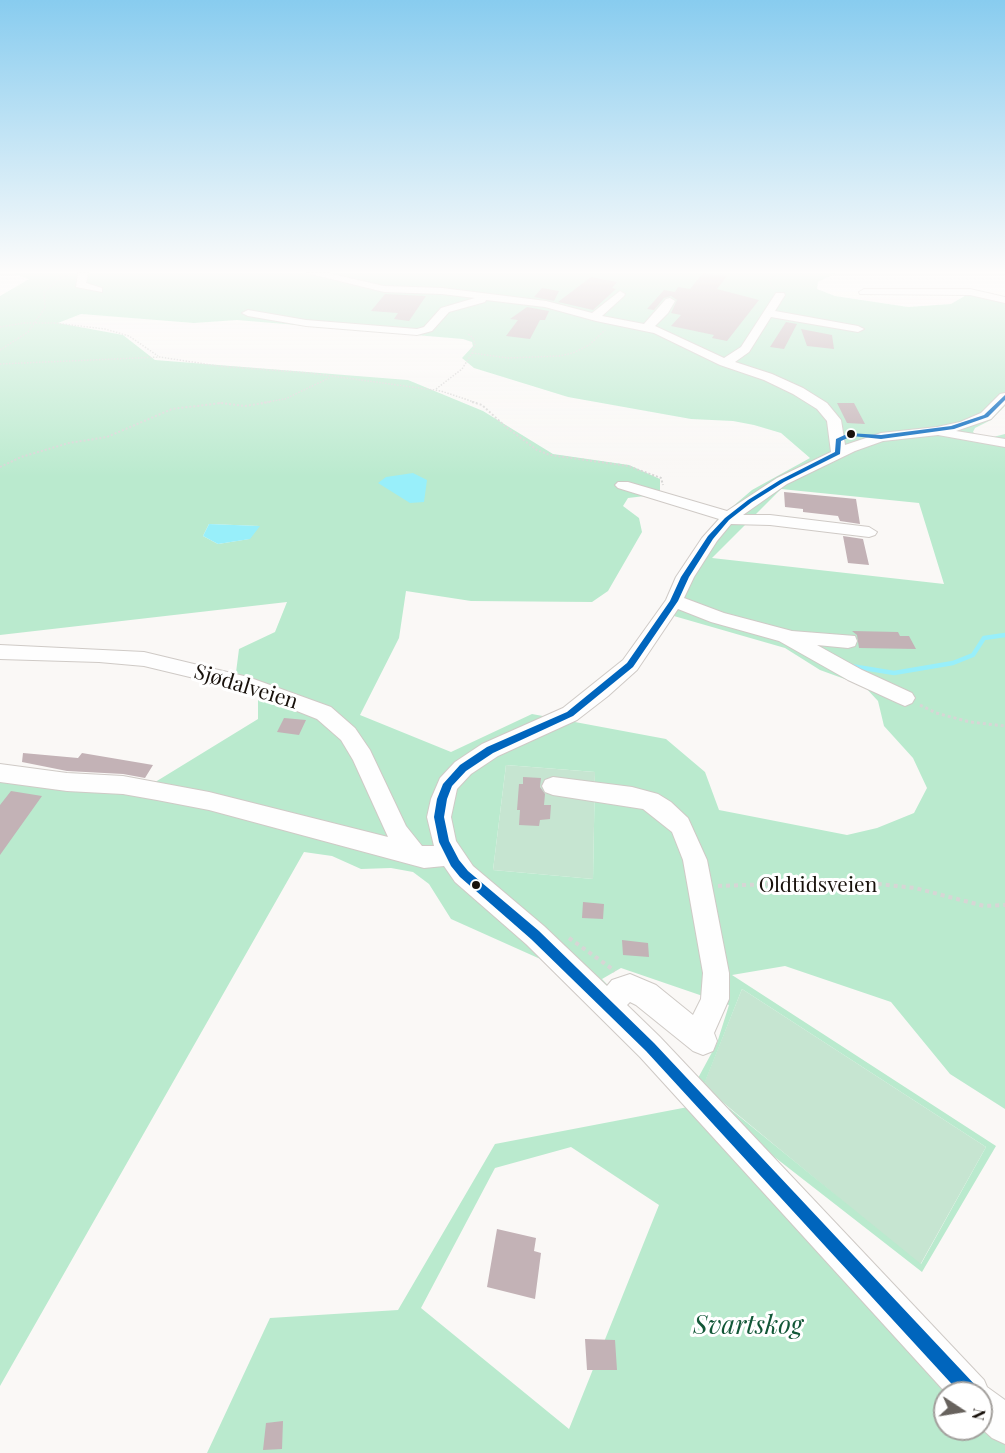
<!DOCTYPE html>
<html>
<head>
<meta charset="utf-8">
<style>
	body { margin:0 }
	#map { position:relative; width:1005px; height:1453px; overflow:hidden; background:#faf8f6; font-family:"Playfair Display",serif }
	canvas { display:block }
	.north { position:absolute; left:933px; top:1381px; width:60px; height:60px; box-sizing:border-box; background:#fff; border:2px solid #a3a09d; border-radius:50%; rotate:102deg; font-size:16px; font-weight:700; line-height:24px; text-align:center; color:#18110b }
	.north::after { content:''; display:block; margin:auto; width:21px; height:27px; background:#67625d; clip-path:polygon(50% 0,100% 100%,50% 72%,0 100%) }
</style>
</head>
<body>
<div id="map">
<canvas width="1005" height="1453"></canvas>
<div class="north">N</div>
</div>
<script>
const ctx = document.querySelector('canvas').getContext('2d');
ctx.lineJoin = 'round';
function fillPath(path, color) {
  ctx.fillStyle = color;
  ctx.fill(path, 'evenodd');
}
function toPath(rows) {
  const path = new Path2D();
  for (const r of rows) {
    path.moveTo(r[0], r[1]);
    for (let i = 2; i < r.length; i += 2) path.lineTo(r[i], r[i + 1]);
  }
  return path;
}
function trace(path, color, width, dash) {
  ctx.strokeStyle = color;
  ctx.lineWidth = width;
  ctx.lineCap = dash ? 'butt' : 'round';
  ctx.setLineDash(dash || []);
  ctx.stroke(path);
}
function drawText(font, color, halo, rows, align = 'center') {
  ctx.font = font + ' "Playfair Display",serif';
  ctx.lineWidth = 6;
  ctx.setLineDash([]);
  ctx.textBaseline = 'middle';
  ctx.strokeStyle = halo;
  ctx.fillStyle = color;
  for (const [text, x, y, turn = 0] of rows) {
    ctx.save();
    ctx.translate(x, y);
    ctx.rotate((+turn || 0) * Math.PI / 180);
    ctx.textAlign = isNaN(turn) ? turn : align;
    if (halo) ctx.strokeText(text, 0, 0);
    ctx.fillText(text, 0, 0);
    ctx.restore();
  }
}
const green = toPath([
	[506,765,595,772,593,879,493,870],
	[742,989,986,1147,920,1265,703,1086]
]);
const forest = toPath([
	[12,273,836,273,818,282,817,289,835,296,908,307,951,304,968,294,1005,303,1005,406,991,420,975,428,973,432,977,436,989,438,1005,434,1005,1109,950,1074,891,1002,785,966,732,975,996,1146,922,1272,745,1134,1005,1413,1005,1453,207,1453,270,1318,398,1310,495,1144,688,1107,547,962,451,919,429,884,413,872,391,868,361,869,332,856,304,852,0,1386,0,775,152,784,258,719,258,693,234,688,239,649,275,632,287,602,0,635,0,296,29,279],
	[81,314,194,323,237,320,463,339,472,342,473,346,462,358,474,368,568,397,691,419,733,421,754,425,781,433,810,458,752,490,725,513,660,493,660,479,629,465,553,454,483,411,408,380,155,360,123,335,58,323],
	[781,489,919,503,944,584,712,558],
	[645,496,717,518,717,525,660,612,785,648,820,670,864,686,878,701,884,726,913,758,927,788,914,813,877,828,847,835,719,810,705,772,666,739,532,714,451,752,360,715,399,638,406,591,471,601,592,602,608,591,642,532,639,518,623,506,628,498],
	[209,524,259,526,249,539,218,544,203,536],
	[506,765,595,772,593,879,493,870],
	[621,968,729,1005,717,1043,697,1080,602,979],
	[742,989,986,1147,921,1264,703,1087],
	[571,1147,659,1205,569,1429,421,1308,495,1168],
	[945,1393,981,1393,981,1429,945,1429]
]);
const water = toPath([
	[413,473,427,480,424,502,410,503,378,483,386,477],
	[209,524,260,526,250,539,218,544,203,536]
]);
const stream = toPath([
	[851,666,894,673,953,663,973,655,984,638,1005,635]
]);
const building = toPath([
	[703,273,727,276,717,289,759,300,727,341,712,338,714,335,671,326,681,315,671,313,677,300,671,296,664,298,654,310,647,309,664,290,675,292,678,287,690,289],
	[591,277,617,282,612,288,616,289,593,310,558,302],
	[542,288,559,291,554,301,534,297],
	[385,294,426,296,409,321,394,319,398,313,371,311],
	[527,307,549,311,545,320,540,320,530,339,506,336,518,320,510,319],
	[786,322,797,324,784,349,770,347],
	[801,329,832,335,834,349,807,346],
	[837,403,854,403,865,424,847,423],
	[784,492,856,499,860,524,840,521,838,516,803,512,803,509,785,507],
	[843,536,863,539,869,565,848,563],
	[852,631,898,632,900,636,909,636,916,649,859,648,857,635],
	[284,718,306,720,299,735,277,732],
	[23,753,78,758,82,753,153,765,145,778,123,774,67,771,22,762],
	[523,777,541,778,540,787,545,794,544,805,551,805,550,819,540,820,539,826,519,825,520,810,517,810,519,784,523,784],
	[11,791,42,796,0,855,0,805],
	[583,902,604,904,603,919,582,918],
	[622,940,648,943,649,957,623,955],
	[497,1229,536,1238,534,1251,541,1253,535,1299,487,1287],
	[585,1339,615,1340,617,1370,587,1370],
	[283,1421,282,1449,263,1450,266,1423]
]);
const pathFar3 = toPath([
	[59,279,60,273],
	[774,289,769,280,778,273],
	[0,327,24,323,54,323,105,329,129,336,158,356],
	[0,350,28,332,45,308,44,292,59,279,69,275],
	[472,353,508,358,559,356,573,353,589,345,605,330],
	[0,364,160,357,218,366,310,373,441,391,477,403],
	[436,389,462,369,472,353,475,344,473,338,467,333],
	[219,403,223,403],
	[261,403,285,399,329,378]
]);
const pathFar2 = toPath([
	[472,402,482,405,506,427,537,450,550,455,628,466,661,478,663,485],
	[0,467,21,457,69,443,107,437,172,409,221,403,245,406,270,402]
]);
const pathFar1 = toPath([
	[920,705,936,713,970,722,1005,726]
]);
const path = toPath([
	[718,886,851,881,915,888,984,906,1005,905],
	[569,938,615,971]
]);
const minor = toPath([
	[78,273,88,273,86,283,102,288,102,292,76,287,78,273],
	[307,273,327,273,384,286,442,288,546,301,592,313,620,291,625,294,624,296,602,316,644,324,666,299,670,298,675,301,668,313,655,326,724,358,741,347,776,293,784,293,785,295,775,311,858,326,864,329,858,332,771,317,749,352,735,362,772,374,803,388,827,403,841,420,845,445,881,433,937,427,960,422,981,413,1000,394,1005,393,1005,404,991,419,956,431,1005,439,1005,447,938,435,883,441,855,451,787,484,743,515,770,515,869,527,877,532,875,535,869,537,770,525,731,524,717,541,694,577,684,598,724,613,792,631,855,636,857,641,855,646,848,648,817,645,862,670,912,693,915,698,912,703,905,706,898,703,848,680,779,641,711,622,678,609,637,670,608,696,577,720,498,756,471,774,457,789,451,817,456,841,473,866,544,926,607,986,612,980,630,974,656,985,693,1015,701,999,703,973,683,860,672,832,643,809,553,795,545,792,542,786,545,780,553,777,632,787,658,794,671,802,688,818,707,860,729,973,729,999,714,1033,717,1041,713,1051,703,1055,693,1051,636,1005,630,1002,627,1005,660,1037,984,1380,987,1387,1005,1400,1005,1444,992,1438,981,1428,981,1393,946,1393,640,1057,526,944,455,882,444,866,424,868,209,810,157,800,123,794,67,791,0,782,0,764,67,773,123,776,209,792,388,837,353,760,341,740,317,719,244,690,144,666,99,662,0,659,0,645,144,652,248,677,331,707,355,728,370,750,406,826,422,846,434,846,427,817,431,799,440,778,455,762,482,744,563,708,623,660,666,600,676,577,702,538,719,519,618,488,615,485,618,482,628,482,727,511,777,478,831,452,827,421,817,409,793,394,764,380,720,365,654,333,596,321,545,307,486,300,485,302,449,312,432,331,417,335,306,326,248,316,242,313,248,310,306,320,417,329,424,327,441,308,475,298,442,294,384,292,307,273],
	[864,289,970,289,1005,297,1005,303,970,295,860,294,859,292,864,289]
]);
const bus1 = toPath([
	[1005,395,1005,400,988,417,954,429,881,439,852,436,841,441,840,454,784,482,752,502,729,520,713,539,689,577,678,601,633,667,573,716,493,753,466,771,452,786,447,799,444,817,449,841,459,860,468,871,539,931,654,1043,977,1387,979,1393,960,1393,646,1051,531,939,460,877,451,866,439,842,434,817,437,799,443,784,460,765,487,747,567,712,627,663,670,601,681,577,708,536,725,518,748,500,780,480,835,452,836,439,849,433,881,435,951,426,984,415,1005,395]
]);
const markers = [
	[851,434,5,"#18110b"],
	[476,885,5,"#18110b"]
];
const streetNames = [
	["Sjødalveien",246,687,17],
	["Oldtidsveien",818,885]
];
const nearParknames = [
	["Svartskog",748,1326]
];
fillPath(green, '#c6e5d1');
fillPath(forest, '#baeace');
fillPath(water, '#98effa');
trace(stream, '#98effa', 4.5);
fillPath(building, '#c3b2b6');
trace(minor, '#cfcac6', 2);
trace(pathFar3, '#d7d6d5', 1.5, [1.5, 1.5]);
trace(pathFar2, '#d7d6d5', 2, [2, 2]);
trace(pathFar1, '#d7d6d5', 3, [3, 3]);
trace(path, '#d7d6d5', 4, [4, 4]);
fillPath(minor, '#fefefe');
fillPath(bus1, '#0065bd');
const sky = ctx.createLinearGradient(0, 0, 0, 477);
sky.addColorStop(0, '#88ccef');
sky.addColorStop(0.57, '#fdfcfb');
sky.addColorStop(1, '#fdfcfb00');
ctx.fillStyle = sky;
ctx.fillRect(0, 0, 1005, 477);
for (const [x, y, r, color] of markers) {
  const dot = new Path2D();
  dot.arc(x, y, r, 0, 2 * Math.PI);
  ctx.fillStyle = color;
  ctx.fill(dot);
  trace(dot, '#fff', 2);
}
drawText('21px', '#18110b', '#fff', streetNames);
drawText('italic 26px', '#125737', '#fff', nearParknames);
</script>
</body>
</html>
